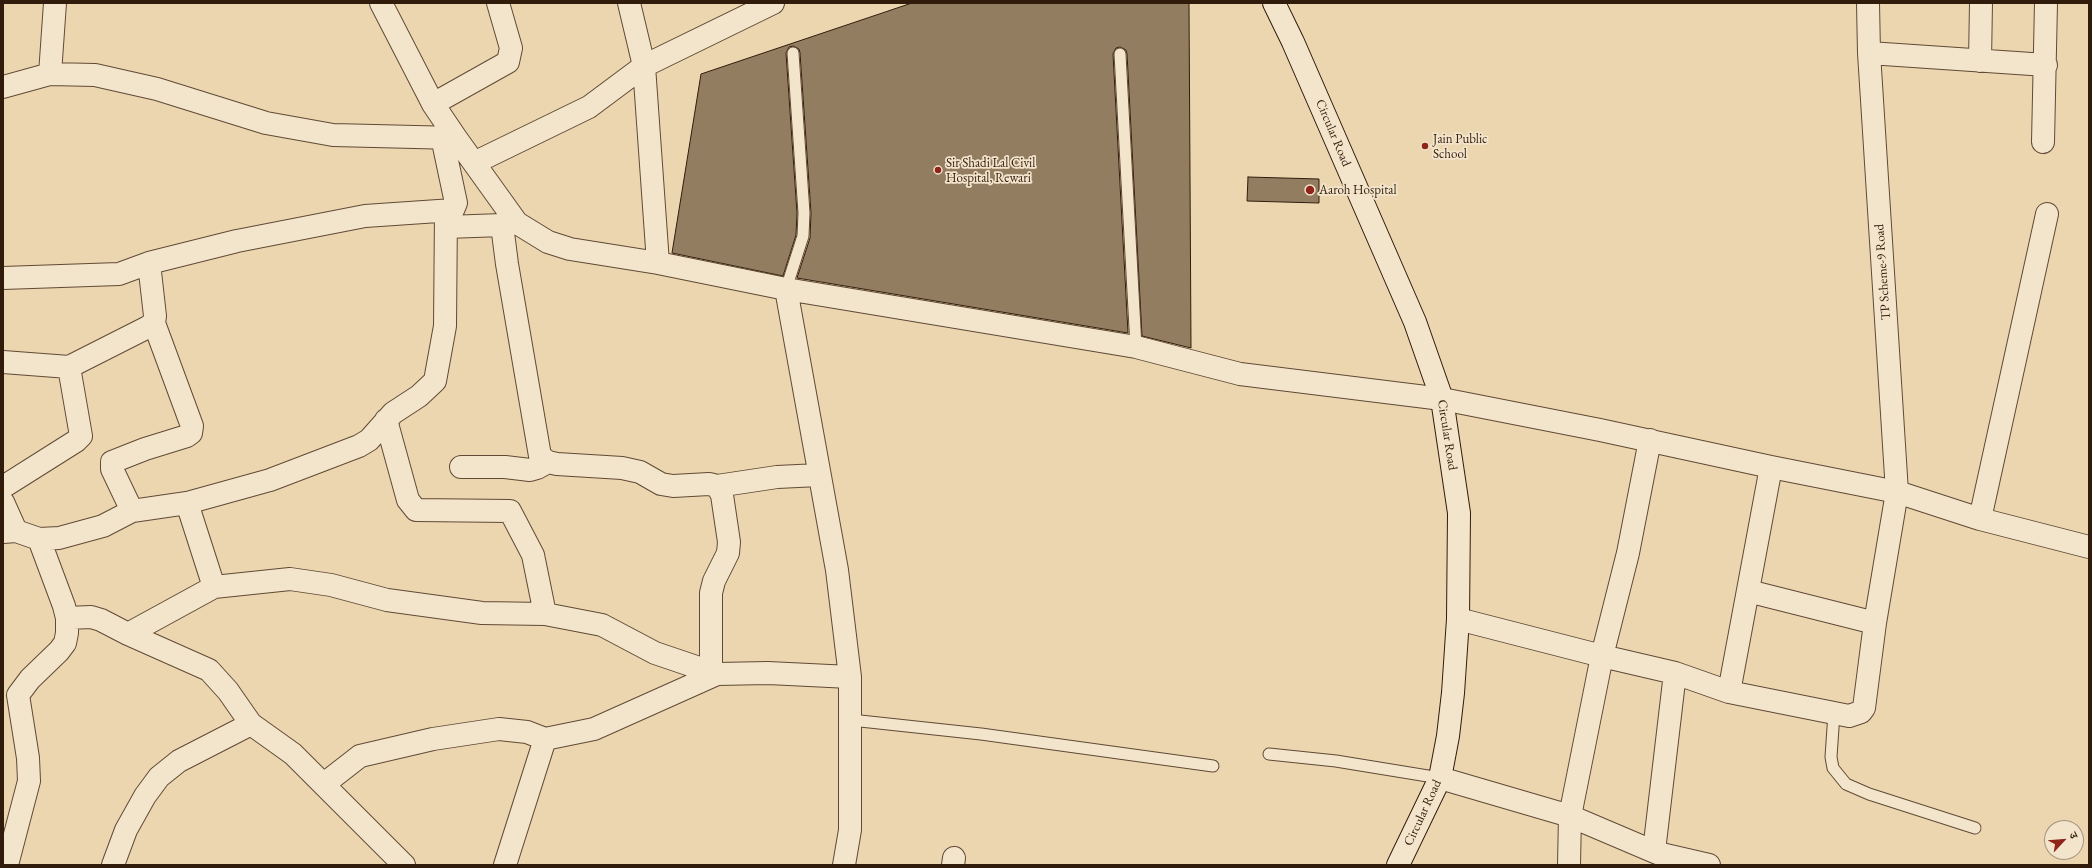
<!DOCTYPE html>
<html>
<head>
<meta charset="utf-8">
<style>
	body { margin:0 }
	#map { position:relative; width:2092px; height:868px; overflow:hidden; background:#ecd6b0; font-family:"EB Garamond","Noto Serif Devanagari",serif }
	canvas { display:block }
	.frame { position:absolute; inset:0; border:4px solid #311c0c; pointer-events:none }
	.north { position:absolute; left:2044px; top:820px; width:40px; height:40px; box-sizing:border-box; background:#f3e4cc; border:1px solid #a5947f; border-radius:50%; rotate:64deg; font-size:11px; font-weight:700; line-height:16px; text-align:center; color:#311c0c }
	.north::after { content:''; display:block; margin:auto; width:14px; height:18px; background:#8f2418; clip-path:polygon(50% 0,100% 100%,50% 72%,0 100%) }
</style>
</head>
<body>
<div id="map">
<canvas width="2092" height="868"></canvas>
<div class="frame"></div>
<div class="north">उ</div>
</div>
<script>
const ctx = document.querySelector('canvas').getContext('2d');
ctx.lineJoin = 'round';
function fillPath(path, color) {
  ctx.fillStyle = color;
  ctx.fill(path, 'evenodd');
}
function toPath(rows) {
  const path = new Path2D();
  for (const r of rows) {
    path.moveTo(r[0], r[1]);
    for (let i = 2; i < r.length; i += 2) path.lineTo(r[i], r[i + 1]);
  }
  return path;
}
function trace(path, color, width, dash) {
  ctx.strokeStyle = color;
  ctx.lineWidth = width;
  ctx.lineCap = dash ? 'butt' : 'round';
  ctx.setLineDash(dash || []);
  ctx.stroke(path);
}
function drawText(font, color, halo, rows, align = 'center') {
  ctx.font = font + ' "EB Garamond",serif';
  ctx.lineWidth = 3.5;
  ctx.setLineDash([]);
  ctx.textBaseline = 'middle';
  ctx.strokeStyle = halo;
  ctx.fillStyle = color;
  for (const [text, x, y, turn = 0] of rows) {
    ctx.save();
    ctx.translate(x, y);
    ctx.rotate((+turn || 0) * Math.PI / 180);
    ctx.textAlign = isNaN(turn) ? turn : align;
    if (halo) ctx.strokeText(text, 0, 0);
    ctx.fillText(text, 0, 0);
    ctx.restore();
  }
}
const building = toPath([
	[912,3,1189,3,1191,348,1142,336,1127,54,1126,50,1120,47,1116,48,1113,54,1128,333,797,278,810,238,811,213,800,53,799,49,793,46,789,47,786,53,797,213,796,235,783,276,672,253,701,74,912,3],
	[1248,177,1319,179,1319,203,1247,201,1248,177]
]);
const service = toPath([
	[1120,54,1136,347],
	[786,289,803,236,804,213,793,53],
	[1834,713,1831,757,1833,768,1846,784,1869,794,1975,828],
	[851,720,981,734,1213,766],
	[1269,754,1336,761,1440,778]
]);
const minor = toPath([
	[381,3,433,104,456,138,517,223,548,242,570,249,658,263,786,289,1136,347,1240,374,1442,399,1600,430,1771,467,1897,492,1980,519,2089,547],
	[629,3,644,66,658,263],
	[1869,53,2046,65],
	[1980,61,1981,3],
	[50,74,55,3],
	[3,87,50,74,95,75,157,89,266,123,333,135,456,138],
	[433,104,508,62,511,48,498,3],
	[2043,142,2046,3],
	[476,162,589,107,644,66,773,3],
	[502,225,507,264,540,456,548,462,557,464,622,468,640,472,661,484,673,486,709,484,717,486,722,495,729,542,728,553,714,581,711,593,711,671],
	[447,227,502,225,516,223],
	[3,278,119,274,149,263,237,241,365,216,453,210,456,203,442,137],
	[786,289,837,570,850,677,850,830,844,865],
	[3,362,69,367,148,327,154,323,155,316,149,263],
	[386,420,408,500,416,510,510,511,533,555,545,614],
	[461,467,505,467,530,470,537,468,548,462],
	[717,486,777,477,819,475],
	[3,487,76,441,81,436,69,367],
	[3,502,16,531],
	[187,503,214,587],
	[132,511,112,469,112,462,145,449,187,436,191,433,192,426,154,323],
	[1980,519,2047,214],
	[3,532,16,531,39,539,59,538,103,526,132,511,187,503,270,480,359,446,369,440,393,413,419,396,435,381,445,326,446,212],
	[1748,591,1875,623],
	[67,618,91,617,101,620,128,634,209,670,228,691,251,724,293,754,404,865],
	[1458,619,1602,656,1675,673,1729,692,1849,716,1861,712,1864,708,1875,623,1897,492,1869,53,1868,3],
	[128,634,214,587,290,579,331,585,387,600,482,613,545,614,602,625,655,653,717,674],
	[1729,692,1771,467],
	[1440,778,1570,816,1657,853,1709,865],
	[324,784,360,756,433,739,499,729,527,732,545,739,594,729,717,674,768,673,850,677],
	[1654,851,1675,673],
	[7,865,29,781,28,758,18,695,30,679,59,651,65,643,67,633,67,618,64,606,39,539],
	[113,865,126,830,145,796,159,777,179,761,251,724],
	[505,865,545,739],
	[953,865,954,858],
	[1569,865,1570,816,1602,656,1628,553,1650,440]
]);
const secondary = toPath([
	[1274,3,1293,42,1415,322,1442,399,1459,513,1458,619,1453,693,1448,736,1440,778,1398,865]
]);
const markers = [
	[1425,146,4,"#8f2418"],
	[938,170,4,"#8f2418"],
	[1310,190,5,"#8f2418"]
];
const streetNames = [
	["Circular Road",1333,133,67],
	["TP Scheme-9 Road",1883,272,-94],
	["Circular Road",1447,435,81],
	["Circular Road",1423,813,-65]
];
const poiNames = [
	["Jain Public",1433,139],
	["School",1433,154],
	["Sir Shadi Lal Civil",946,163],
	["Hospital, Rewari",946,178],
	["Aaroh Hospital",1319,190]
];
fillPath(building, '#927d61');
trace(building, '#311c0c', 1);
trace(service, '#604a35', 13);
trace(minor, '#604a35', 24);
trace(secondary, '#311c0c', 24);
trace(service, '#f3e4cc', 11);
trace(minor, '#f3e4cc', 22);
trace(secondary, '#f3e4cc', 22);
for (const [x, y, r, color] of markers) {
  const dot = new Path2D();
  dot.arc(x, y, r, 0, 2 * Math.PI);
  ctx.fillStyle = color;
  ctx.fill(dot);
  trace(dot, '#f3e4cc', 1.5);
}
drawText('13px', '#311c0c', '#f3e4cc', streetNames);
drawText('13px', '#311c0c', '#f3e4cc', poiNames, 'left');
</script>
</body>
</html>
